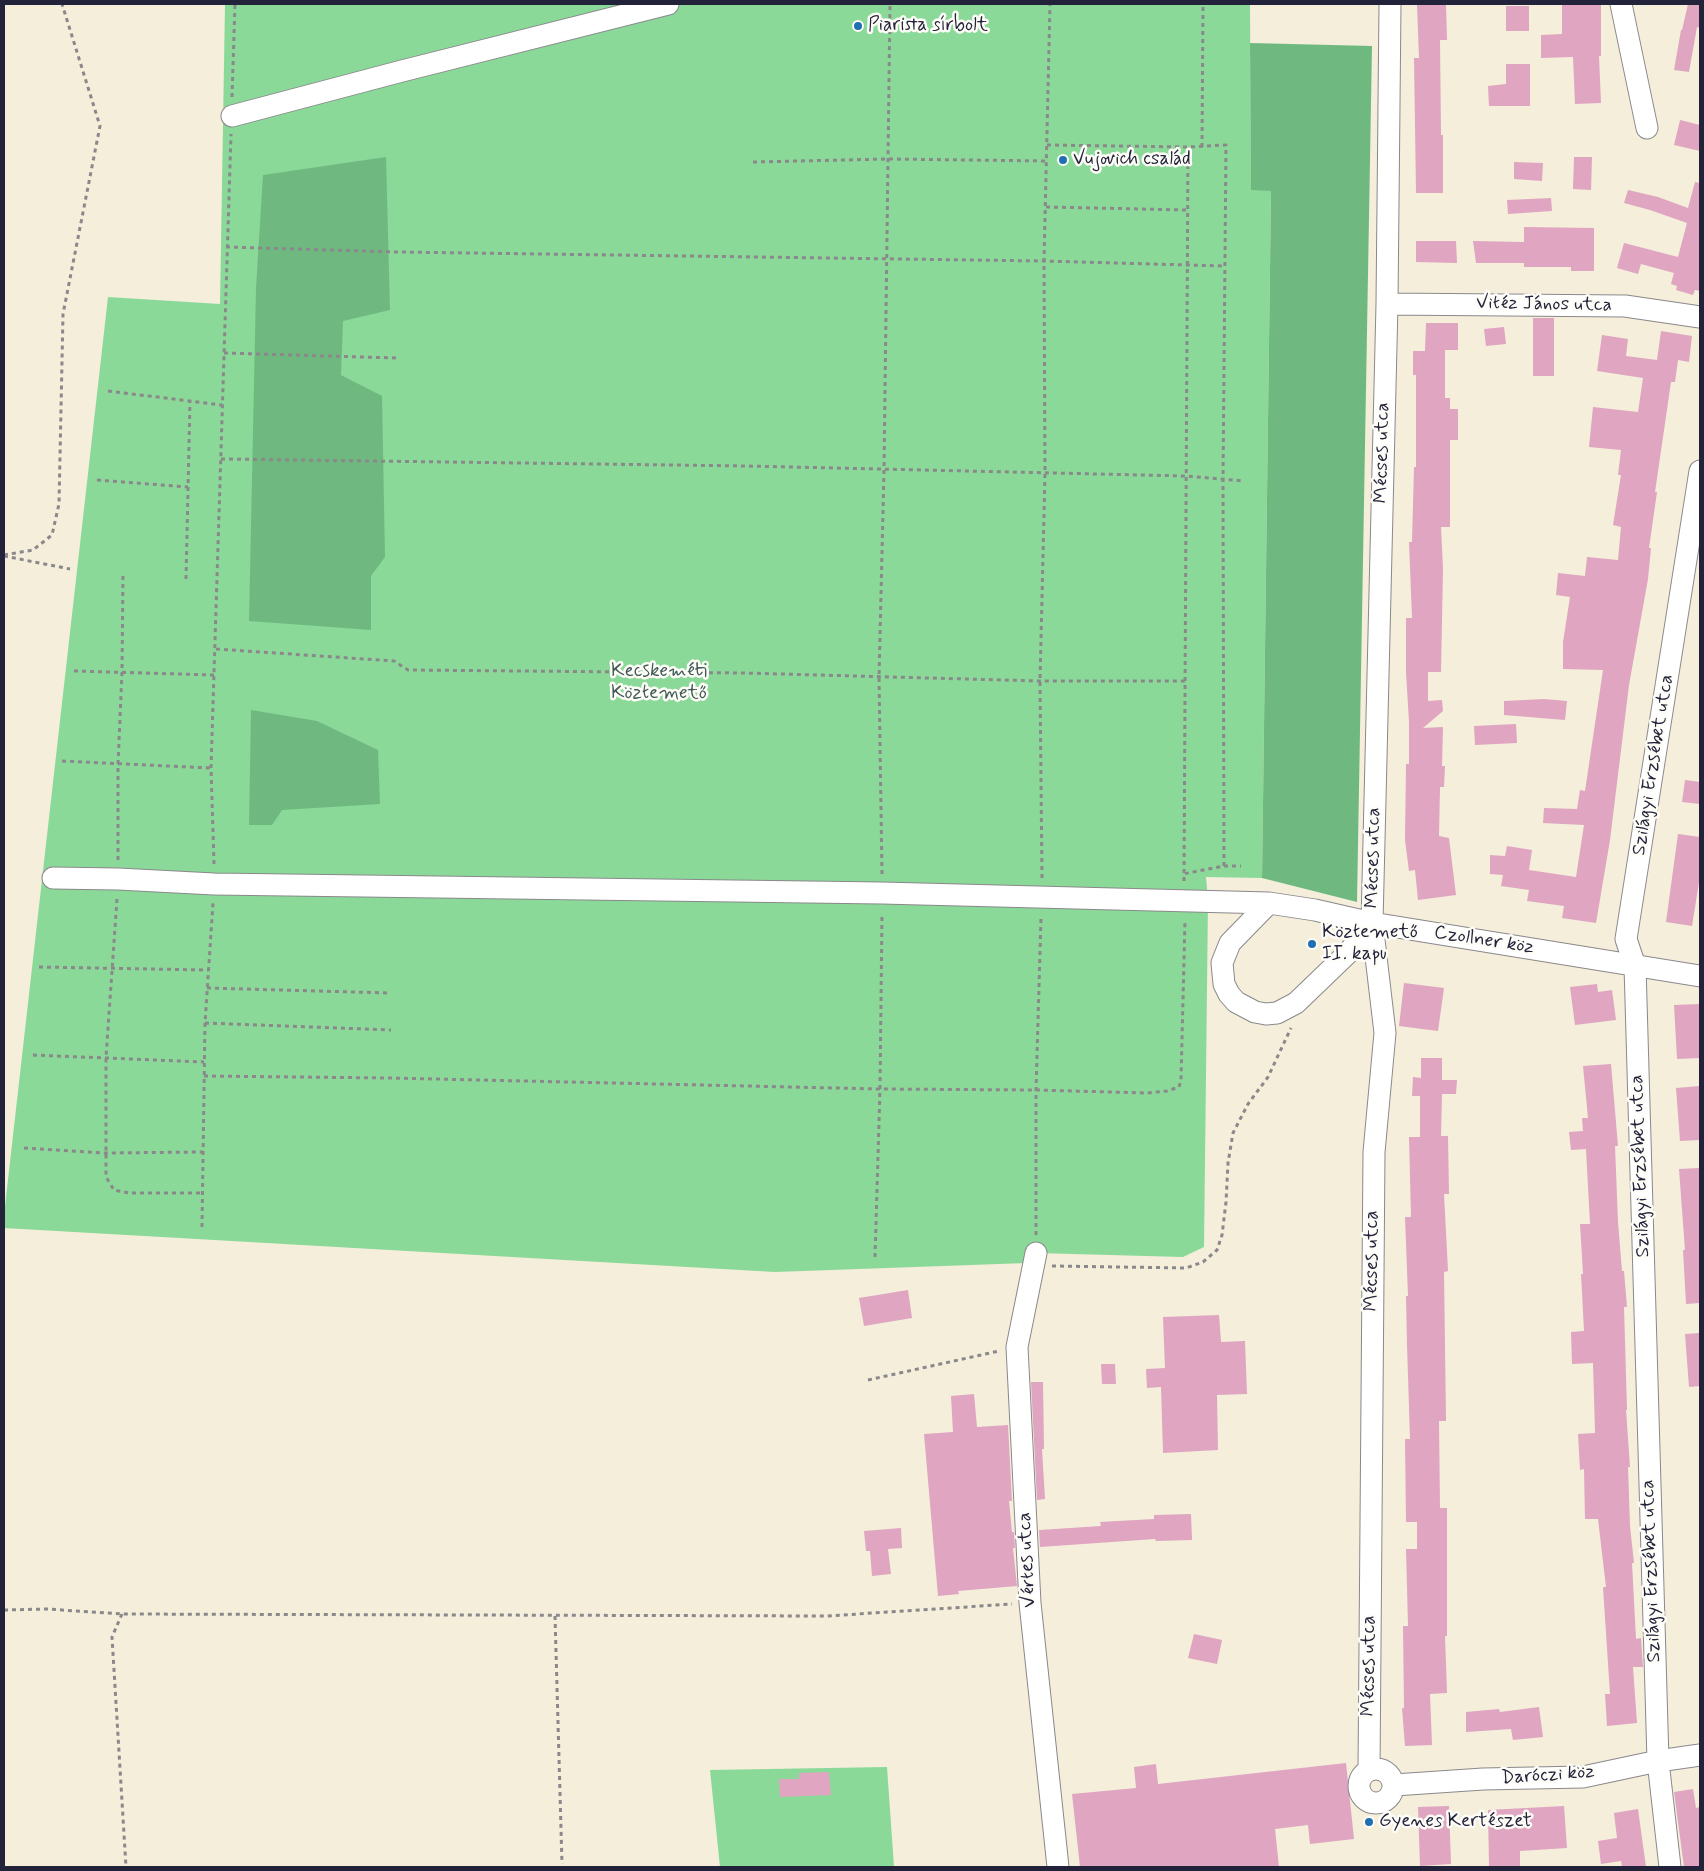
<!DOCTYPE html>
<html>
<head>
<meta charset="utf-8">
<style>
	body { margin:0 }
	#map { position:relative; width:1704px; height:1871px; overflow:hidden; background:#f4eedb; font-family:Mynerve,sans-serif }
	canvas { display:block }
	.frame { position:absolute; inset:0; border:5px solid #22223b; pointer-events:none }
</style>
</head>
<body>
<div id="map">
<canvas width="1704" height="1871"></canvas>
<div class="frame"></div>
</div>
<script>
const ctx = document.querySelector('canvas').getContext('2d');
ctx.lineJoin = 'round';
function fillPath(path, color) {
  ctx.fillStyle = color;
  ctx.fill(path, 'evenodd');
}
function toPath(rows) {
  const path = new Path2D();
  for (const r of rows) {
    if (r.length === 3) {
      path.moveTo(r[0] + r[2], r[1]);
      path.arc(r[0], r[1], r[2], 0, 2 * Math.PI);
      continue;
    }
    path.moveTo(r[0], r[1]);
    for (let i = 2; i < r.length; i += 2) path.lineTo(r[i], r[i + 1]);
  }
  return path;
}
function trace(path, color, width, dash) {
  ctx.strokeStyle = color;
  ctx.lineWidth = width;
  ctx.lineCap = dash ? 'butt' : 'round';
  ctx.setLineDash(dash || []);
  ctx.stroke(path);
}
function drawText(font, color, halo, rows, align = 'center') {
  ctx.font = font + ' Mynerve,sans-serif';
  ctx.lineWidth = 5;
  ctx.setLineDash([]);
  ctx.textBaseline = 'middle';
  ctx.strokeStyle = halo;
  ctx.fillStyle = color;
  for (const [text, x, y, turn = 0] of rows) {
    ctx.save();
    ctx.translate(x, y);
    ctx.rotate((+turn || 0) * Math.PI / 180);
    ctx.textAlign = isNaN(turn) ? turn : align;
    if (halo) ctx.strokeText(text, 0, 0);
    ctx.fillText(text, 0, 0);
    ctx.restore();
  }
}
const green = toPath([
	[225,4,1250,4,1251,190,1271,190,1262,878,1206,877,1208,901,1204,1247,1183,1257,1036,1253,1027,1263,775,1272,4,1228,4,1215,108,297,220,304],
	[887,1767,894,1867,720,1867,710,1770]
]);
const forest = toPath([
	[1250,43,1372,46,1357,902,1262,878,1271,191,1251,190],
	[386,157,390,310,343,321,341,375,382,396,385,557,371,576,371,630,249,621,256,288,263,175],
	[251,710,317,721,378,750,380,804,282,810,272,825,249,825]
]);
const building = toPath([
	[1417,4,1446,4,1447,40,1440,40,1441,135,1443,135,1443,193,1416,193,1414,58,1419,58],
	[1562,4,1601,4,1601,56,1599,56,1601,103,1575,104,1573,57,1541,58,1541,35,1562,34],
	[1688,4,1700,4,1700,28,1697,27,1689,72,1674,70,1681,30,1682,30],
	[1506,6,1529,6,1529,31,1506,31],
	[1506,64,1530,64,1530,106,1489,106,1488,86,1506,84],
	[1680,120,1700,125,1700,151,1674,145],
	[1574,157,1592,157,1591,190,1573,189],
	[1514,162,1543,163,1542,181,1514,179],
	[1695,182,1700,183,1700,291,1695,290,1693,295,1676,290,1677,286,1671,284,1674,273,1641,264,1638,274,1617,268,1624,243,1678,257,1687,223,1650,210,1624,203,1628,190,1658,197,1688,208],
	[1551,198,1552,211,1508,214,1507,200],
	[1524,227,1594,228,1594,271,1571,271,1571,267,1524,267,1524,263,1476,263,1473,241,1524,242],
	[1416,241,1456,241,1457,263,1416,262],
	[1533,318,1554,318,1554,376,1533,376],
	[1426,323,1458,323,1458,350,1445,350,1445,398,1450,398,1450,409,1458,409,1458,440,1450,440,1450,527,1441,527,1443,569,1441,672,1428,672,1428,701,1442,700,1443,711,1423,728,1443,727,1442,766,1445,766,1444,787,1440,787,1439,836,1449,838,1456,895,1418,900,1415,870,1409,871,1405,840,1406,764,1409,764,1409,722,1406,672,1406,618,1412,618,1409,542,1412,542,1414,467,1416,467,1416,375,1413,375,1413,351,1425,351],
	[1504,327,1506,344,1486,346,1484,329],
	[1661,331,1692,336,1689,362,1678,360,1675,382,1671,382,1655,492,1657,492,1649,548,1651,548,1648,579,1629,685,1610,840,1596,923,1562,918,1564,906,1527,901,1529,890,1501,886,1503,875,1490,874,1490,855,1505,856,1507,846,1532,850,1529,870,1576,877,1584,825,1543,823,1544,808,1577,809,1580,790,1585,791,1603,670,1563,669,1563,642,1570,597,1556,595,1558,573,1585,576,1587,557,1618,560,1621,527,1613,525,1621,475,1618,475,1621,450,1589,447,1593,407,1638,412,1643,378,1597,371,1602,335,1628,339,1626,356,1657,360],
	[1544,699,1567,701,1565,720,1504,715,1504,701],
	[1516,724,1517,743,1475,745,1474,726],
	[1685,780,1700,782,1700,804,1682,802],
	[1678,834,1700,837,1700,876,1692,926,1666,922],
	[1404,983,1444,988,1438,1031,1399,1026],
	[1597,984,1598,992,1612,990,1616,1020,1575,1025,1570,987],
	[1700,1004,1700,1058,1677,1059,1674,1005],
	[1421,1058,1442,1058,1442,1080,1457,1080,1456,1094,1442,1094,1441,1136,1448,1136,1449,1194,1444,1194,1448,1271,1444,1272,1446,1421,1439,1421,1440,1508,1447,1508,1447,1636,1445,1636,1447,1693,1430,1694,1432,1745,1405,1746,1402,1708,1404,1708,1403,1626,1408,1626,1406,1549,1417,1549,1417,1522,1406,1522,1405,1439,1410,1439,1407,1344,1406,1296,1408,1296,1405,1217,1411,1217,1409,1137,1420,1137,1420,1096,1412,1096,1413,1077,1421,1078],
	[1611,1064,1618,1146,1615,1146,1618,1222,1622,1271,1624,1271,1627,1307,1624,1307,1627,1410,1626,1410,1630,1467,1628,1467,1630,1526,1634,1563,1632,1563,1636,1639,1641,1638,1643,1667,1633,1667,1637,1723,1607,1726,1605,1694,1610,1694,1603,1587,1606,1587,1598,1519,1585,1519,1584,1469,1580,1470,1578,1434,1595,1433,1593,1363,1572,1364,1571,1332,1584,1331,1581,1274,1583,1274,1580,1224,1590,1224,1586,1149,1571,1150,1569,1132,1583,1131,1582,1118,1588,1118,1583,1066],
	[1700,1086,1700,1140,1680,1141,1676,1088],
	[1700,1168,1700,1303,1686,1304,1683,1250,1685,1250,1679,1169],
	[908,1290,912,1318,864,1326,859,1298],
	[1219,1315,1221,1342,1245,1341,1247,1394,1217,1395,1218,1450,1163,1453,1161,1387,1147,1388,1146,1369,1165,1368,1163,1317],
	[1700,1333,1700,1386,1689,1387,1685,1334],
	[1101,1364,1115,1364,1116,1384,1102,1384],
	[1031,1382,1043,1382,1044,1449,1042,1449,1045,1499,1037,1500],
	[974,1394,977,1427,1008,1425,1012,1501,1009,1501,1012,1532,1014,1532,1015,1548,1013,1548,1017,1586,958,1591,959,1594,938,1596,924,1434,953,1432,951,1396],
	[1191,1514,1192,1540,1156,1541,1155,1539,1040,1547,1039,1530,1101,1526,1100,1522,1154,1519,1154,1515],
	[901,1528,902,1548,888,1549,891,1574,872,1576,870,1551,866,1551,864,1531],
	[1194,1634,1222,1640,1217,1664,1188,1658],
	[1539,1707,1543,1737,1513,1740,1511,1729,1466,1732,1466,1712,1499,1709,1500,1712],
	[1346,1763,1354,1839,1310,1844,1308,1825,1275,1829,1279,1867,1080,1867,1072,1794,1136,1788,1134,1767,1156,1764,1158,1784],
	[829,1772,831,1795,780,1797,779,1779,799,1779,799,1773],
	[1693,1789,1696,1808,1700,1807,1700,1867,1684,1867,1674,1792],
	[1449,1806,1451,1864,1420,1866,1418,1807],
	[1564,1806,1567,1848,1520,1851,1520,1867,1489,1867,1488,1810],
	[1638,1809,1646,1867,1622,1867,1621,1861,1601,1864,1598,1841,1617,1838,1614,1813]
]);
const path = toPath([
	[232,97,235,4],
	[1047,145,1188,147,1226,145,1223,480,1224,866,1183,874],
	[1202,147,1203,4],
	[753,162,889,159,1047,161],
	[1046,207,1187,210],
	[226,247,398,252,1044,261,1224,266],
	[224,353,397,358],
	[108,391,222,405],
	[221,459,747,466,1186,476,1244,481],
	[97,480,188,487],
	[4,555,33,550,52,535,59,504,63,314,100,126,62,4],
	[4,556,70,569],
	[186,579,190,400],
	[216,649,394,661,408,670,744,673,1040,681,1185,681],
	[74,671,214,675],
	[62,761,211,768],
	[118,860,118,764,122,672,123,573],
	[214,864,211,768,231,134],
	[1224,866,1241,866],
	[882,874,879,678,884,469,890,4],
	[1042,878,1040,681,1045,473,1044,261,1050,4],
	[1184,881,1188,147],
	[117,899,106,1057,106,1177,114,1190,129,1193,202,1193],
	[39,967,208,970],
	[207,988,390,993],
	[205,1023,391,1030],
	[33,1055,204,1062],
	[204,1076,390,1078,880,1089,1036,1090,1147,1093,1167,1091,1179,1087,1181,1080,1185,920],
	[24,1148,105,1153,203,1152],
	[202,1227,205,1023,213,903],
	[1036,1235,1036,1090,1041,917],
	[875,1257,880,1089,882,913],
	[1052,1266,1186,1268,1203,1262,1217,1250,1222,1235,1226,1202,1228,1163,1233,1133,1248,1104,1268,1077,1291,1028],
	[868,1380,999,1351],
	[4,1610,47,1609,122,1614,827,1616,1012,1604],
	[122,1614,112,1637,126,1867],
	[555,1616,562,1864]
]);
const minor = toPath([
	[1621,4,1647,128],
	[232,116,402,71,668,4],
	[1387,304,1625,306,1700,317],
	[53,878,118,879,214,884,882,893,1269,903,1315,910,1372,923,1700,976],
	[1269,903,1230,943,1222,963,1224,984,1229,994,1236,1002,1255,1012,1266,1014,1277,1013,1296,1003,1348,953,1372,923],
	[1036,1253,1017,1347,1030,1603,1058,1867],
	[1376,1786,17],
	[1369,1770,1374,1152,1385,1033,1372,923,1387,304,1390,4],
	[1394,1785,1483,1779,1583,1777,1658,1761,1700,1755],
	[1670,1867,1658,1761,1635,966,1626,939,1700,471]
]);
const markers = [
	[858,26,5,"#1f6fb2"],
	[1063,160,5,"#1f6fb2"],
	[1312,944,5,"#1f6fb2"],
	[1369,1822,5,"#1f6fb2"]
];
const poiNames = [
	["Piarista sírbolt",868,26],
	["Vujovich család",1073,160],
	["Köztemető",1322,933],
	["II. kapu",1322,955],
	["Gyenes Kertészet",1379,1822]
];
const streetNames = [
	["Vitéz János utca",1544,305,1],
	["Mécses utca",1383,453,-89],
	["Szilágyi Erzsébet utca",1654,765,-81],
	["Mécses utca",1374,858,-89],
	["Czollner köz",1484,941,9],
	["Szilágyi Erzsébet utca",1641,1166,-92],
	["Mécses utca",1373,1261,-90],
	["Vértes utca",1028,1560,-93],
	["Szilágyi Erzsébet utca",1652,1571,-92],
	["Mécses utca",1370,1666,-90],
	["Daróczi köz",1548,1776,-4]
];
const parkNames = [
	["Kecskeméti",659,672],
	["Köztemető",659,694]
];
fillPath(green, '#8ad998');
fillPath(forest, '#6fb980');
fillPath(building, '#dfa5c1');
trace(minor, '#8b888b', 23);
trace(path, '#8b888b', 3, [4, 4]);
trace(minor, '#fff', 21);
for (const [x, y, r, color] of markers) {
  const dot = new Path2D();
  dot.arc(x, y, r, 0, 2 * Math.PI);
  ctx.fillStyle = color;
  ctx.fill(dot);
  trace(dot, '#fdfcf7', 2);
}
drawText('19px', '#22223b', '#fdfcf7', poiNames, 'left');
drawText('19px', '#22223b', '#fdfcf7', streetNames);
drawText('19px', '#415957', '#fdfcf7', parkNames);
</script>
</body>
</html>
